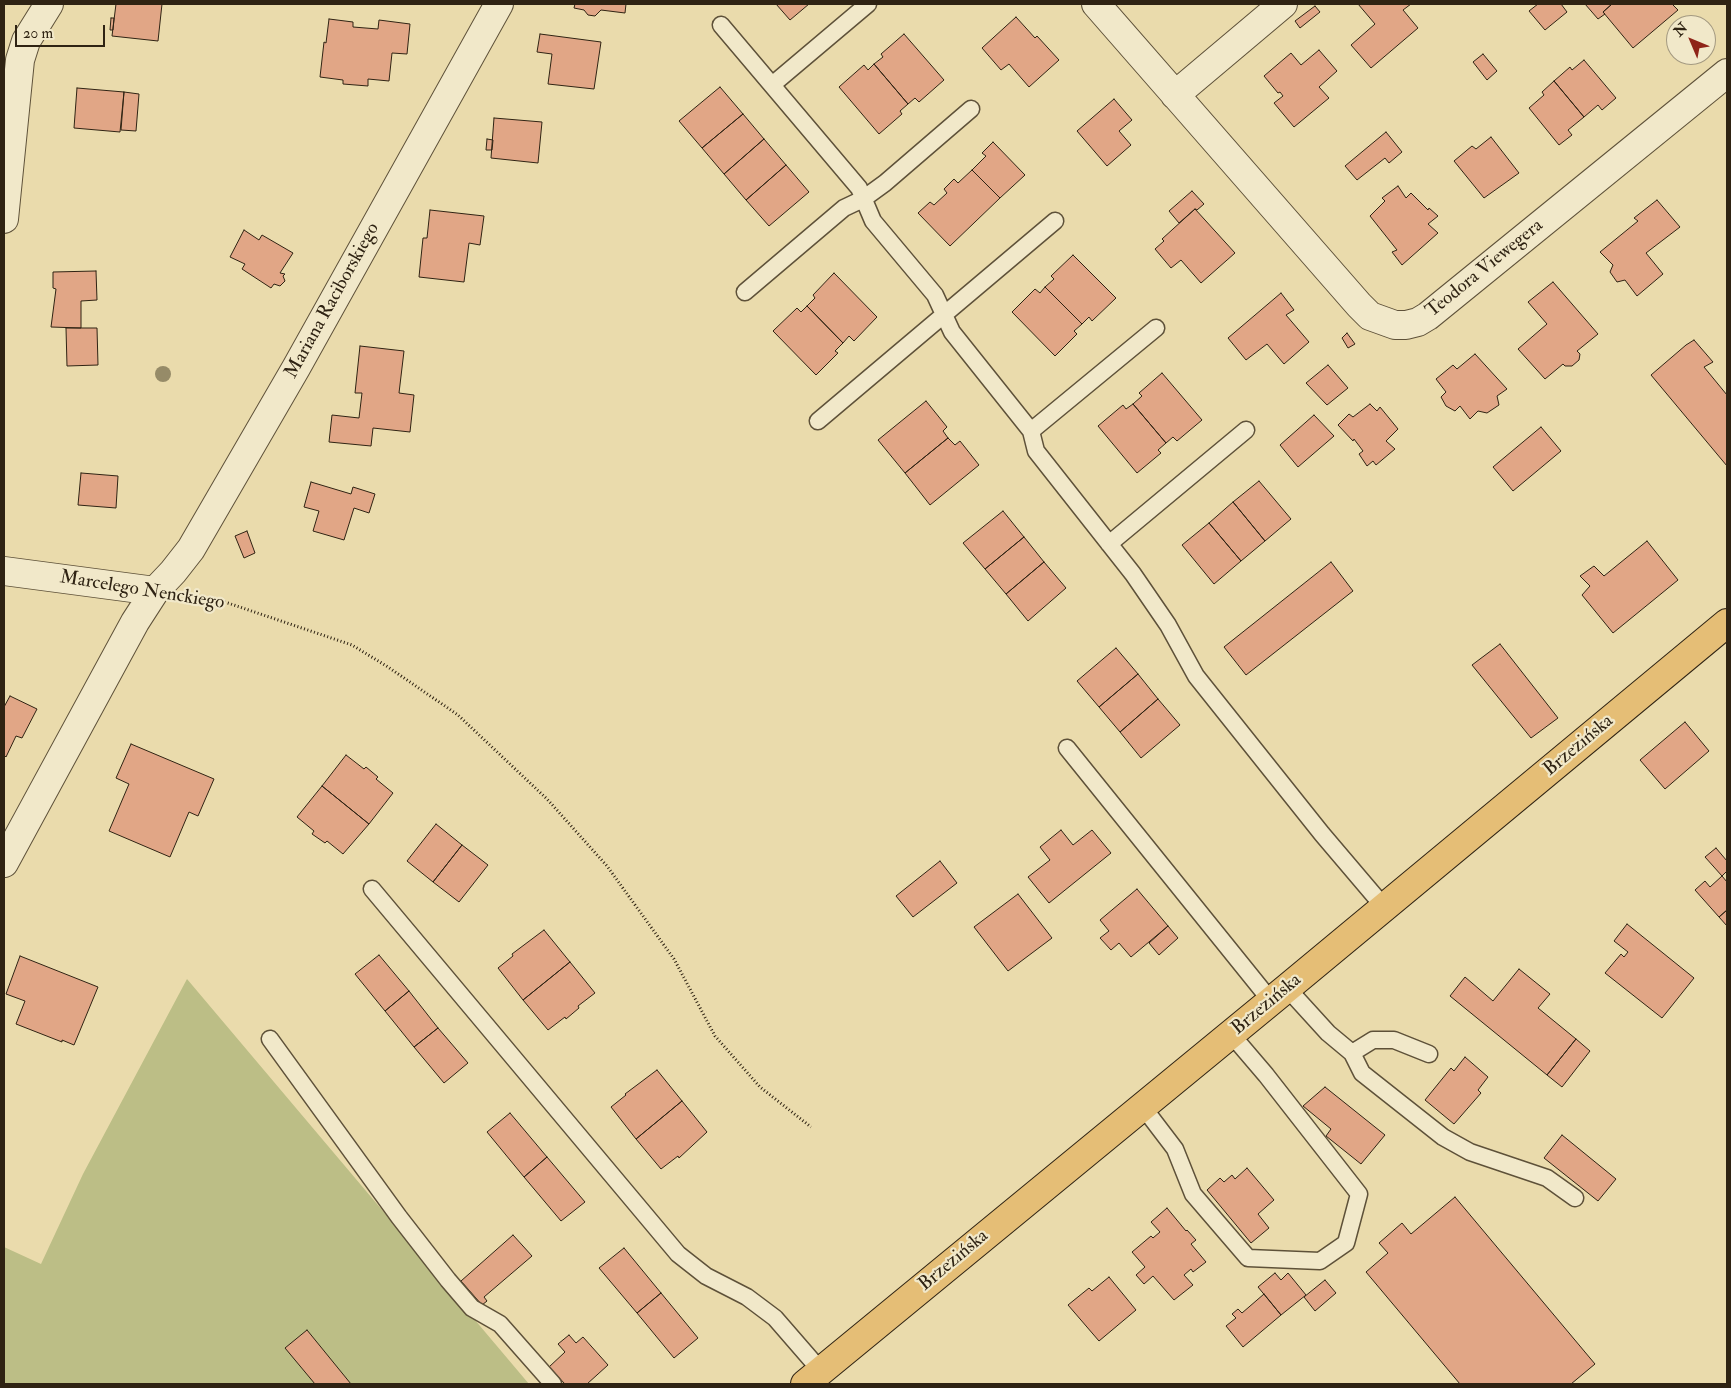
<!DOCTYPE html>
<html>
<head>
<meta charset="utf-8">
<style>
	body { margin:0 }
	#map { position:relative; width:1731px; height:1388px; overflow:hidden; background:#eadbac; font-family:"IM FELL Double Pica",serif }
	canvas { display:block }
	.frame { position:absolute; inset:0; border:5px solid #2f2313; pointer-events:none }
	.north { position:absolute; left:1666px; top:15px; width:50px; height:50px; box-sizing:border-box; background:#f1e8c9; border:1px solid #a39980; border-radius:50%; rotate:315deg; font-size:14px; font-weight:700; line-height:20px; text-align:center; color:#2f2313 }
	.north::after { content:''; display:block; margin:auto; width:18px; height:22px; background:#8f2418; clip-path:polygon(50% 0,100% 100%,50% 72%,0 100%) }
	.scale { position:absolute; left:15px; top:25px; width:90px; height:22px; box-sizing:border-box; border:2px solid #2f2313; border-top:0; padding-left:6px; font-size:15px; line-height:18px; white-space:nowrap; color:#2f2313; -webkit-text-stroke:4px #f1e8c9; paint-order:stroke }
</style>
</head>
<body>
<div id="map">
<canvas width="1731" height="1388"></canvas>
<div class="frame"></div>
<div class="north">N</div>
<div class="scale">20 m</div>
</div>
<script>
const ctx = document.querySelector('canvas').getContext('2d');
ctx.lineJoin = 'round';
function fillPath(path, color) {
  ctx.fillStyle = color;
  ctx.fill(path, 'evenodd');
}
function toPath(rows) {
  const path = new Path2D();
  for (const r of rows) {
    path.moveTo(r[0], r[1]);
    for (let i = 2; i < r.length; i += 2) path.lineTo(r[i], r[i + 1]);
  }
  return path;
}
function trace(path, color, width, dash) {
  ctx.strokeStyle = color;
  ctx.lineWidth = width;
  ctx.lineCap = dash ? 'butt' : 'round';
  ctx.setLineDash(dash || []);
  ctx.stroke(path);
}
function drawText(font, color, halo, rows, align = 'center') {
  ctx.font = font + ' "IM FELL Double Pica",serif';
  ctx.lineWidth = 4.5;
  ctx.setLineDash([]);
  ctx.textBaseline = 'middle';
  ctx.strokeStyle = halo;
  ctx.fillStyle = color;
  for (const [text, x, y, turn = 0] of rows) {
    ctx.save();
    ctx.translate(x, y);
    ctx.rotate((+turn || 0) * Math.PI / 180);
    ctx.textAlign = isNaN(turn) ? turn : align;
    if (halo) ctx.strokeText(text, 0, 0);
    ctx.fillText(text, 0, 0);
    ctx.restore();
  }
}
const green = toPath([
	[187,979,529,1384,4,1384,4,1247,41,1264,83,1174]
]);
const building = toPath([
	[116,4,162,4,158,41,112,36,116,4],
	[575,4,626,4,625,13,601,10,595,16,588,15,584,10,574,8,575,4],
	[776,4,809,4,790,20,776,4],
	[1358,4,1411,4,1403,10,1418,28,1371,68,1351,45,1375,24,1358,4],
	[1538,4,1561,4,1567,12,1545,30,1529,11,1538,4],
	[1585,4,1612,4,1603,12,1605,14,1598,19,1585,4],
	[1612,4,1672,4,1678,10,1633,48,1603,12,1612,4],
	[1315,6,1320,12,1300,28,1295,21,1315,6],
	[1016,17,1035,38,1037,36,1059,60,1029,87,1009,64,1001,70,982,48,1016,17],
	[111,18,114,18,113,30,110,30,111,18],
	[329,19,353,22,353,27,378,29,379,20,410,24,407,54,392,53,389,81,368,79,368,86,343,84,343,80,320,77,324,42,326,43,329,19],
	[540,34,601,42,594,89,548,84,552,54,537,52,540,34],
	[904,34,944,80,919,102,915,98,908,104,874,64,883,57,881,54,904,34],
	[1319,50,1337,71,1319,87,1329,98,1294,127,1274,103,1283,96,1280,92,1278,93,1264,76,1291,53,1301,65,1319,50],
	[1483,54,1497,71,1487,80,1473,62,1483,54],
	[1584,60,1616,98,1602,110,1598,105,1584,117,1554,81,1570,67,1572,70,1584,60],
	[874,64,908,104,900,111,902,114,879,134,839,87,864,65,868,70,874,64],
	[1554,81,1584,117,1568,130,1572,135,1559,145,1529,108,1544,95,1542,92,1554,81],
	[720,87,743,114,702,148,679,121,720,87],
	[77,88,124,92,120,132,74,128,77,88],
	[124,92,139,94,136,131,121,130,124,92],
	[1114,99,1132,120,1119,131,1131,145,1107,166,1077,131,1114,99],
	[743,114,764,139,724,174,702,148,743,114],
	[494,118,542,122,538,163,491,158,494,118],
	[1386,132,1402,152,1389,163,1385,158,1357,180,1345,166,1386,132],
	[1491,137,1519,173,1484,198,1454,161,1472,146,1476,149,1491,137],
	[487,139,493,140,492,150,486,150,487,139],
	[764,139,786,165,746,200,724,174,764,139],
	[993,142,1025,175,1000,198,972,170,986,156,982,153,993,142],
	[786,165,809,192,769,226,746,200,786,165],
	[972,170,1000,198,950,246,918,213,930,202,934,205,947,193,944,189,954,179,958,183,972,170],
	[1398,186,1406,198,1411,193,1428,210,1429,208,1438,216,1428,224,1438,233,1402,265,1392,252,1397,250,1370,216,1385,201,1382,198,1398,186],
	[1192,191,1204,204,1197,210,1195,209,1179,223,1169,211,1192,191],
	[1657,200,1680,227,1646,253,1663,274,1637,296,1625,280,1617,282,1610,272,1613,265,1600,252,1638,221,1634,218,1657,200],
	[1195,209,1235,253,1201,283,1181,260,1171,268,1155,249,1164,241,1162,239,1195,209],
	[430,210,484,216,480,245,469,243,464,282,419,277,423,238,427,238,430,210],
	[244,230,259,240,262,235,293,253,280,273,285,274,283,276,285,281,280,286,274,284,271,288,242,269,245,264,230,257,244,230],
	[1073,255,1116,298,1092,321,1089,317,1082,324,1045,287,1054,279,1051,276,1073,255],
	[96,271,97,300,81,301,81,328,51,327,56,289,53,288,53,272,96,271],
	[834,273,877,317,854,341,849,336,843,343,807,306,815,298,813,295,834,273],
	[1553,282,1598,334,1577,351,1580,354,1579,360,1572,366,1565,366,1563,364,1545,379,1518,349,1547,324,1528,302,1553,282],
	[1045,287,1082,324,1074,331,1077,334,1055,356,1012,312,1035,289,1040,293,1045,287],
	[1281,293,1294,310,1286,315,1309,342,1284,364,1267,344,1246,360,1228,338,1281,293],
	[807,306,843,343,835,351,838,353,816,375,773,331,797,308,801,312,807,306],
	[66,328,97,328,98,365,67,366,66,328],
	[1347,333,1355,344,1348,348,1342,338,1347,333],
	[1694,340,1713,362,1704,367,1727,395,1727,466,1651,375,1686,345,1694,340],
	[360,346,404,351,399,393,414,395,410,432,373,428,371,446,329,442,332,415,359,418,362,393,355,393,360,346],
	[1475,354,1507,389,1497,396,1499,405,1487,413,1478,411,1470,419,1460,406,1455,411,1446,406,1441,397,1446,392,1436,379,1453,365,1457,369,1475,354],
	[1328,365,1348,388,1327,405,1306,383,1328,365],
	[1162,373,1202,420,1177,441,1173,437,1166,443,1133,404,1142,396,1139,393,1162,373],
	[926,401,947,427,943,431,948,438,905,473,878,440,926,401],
	[1133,404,1166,443,1158,450,1161,453,1137,473,1098,426,1123,405,1126,409,1133,404],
	[1370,404,1377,411,1380,407,1398,429,1386,441,1395,449,1376,465,1373,461,1367,466,1359,454,1363,451,1354,439,1353,441,1338,425,1349,414,1353,417,1370,404],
	[1314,415,1334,436,1298,467,1280,445,1314,415],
	[1541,427,1561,451,1513,491,1493,467,1541,427],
	[948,438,955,445,960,441,979,465,930,505,905,473,948,438],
	[81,473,118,476,116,508,78,505,81,473],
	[1259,481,1291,519,1265,541,1233,502,1259,481],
	[311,482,351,494,353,487,375,494,369,513,354,508,344,540,313,531,319,511,304,507,311,482],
	[1233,502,1265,541,1241,561,1209,523,1233,502],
	[1003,511,1024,537,985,569,963,543,1003,511],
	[1209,523,1241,561,1214,584,1182,545,1209,523],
	[247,531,255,553,244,558,235,536,247,531],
	[1024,537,1044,562,1006,594,985,569,1024,537],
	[1647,541,1678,580,1613,633,1582,595,1590,586,1580,576,1594,566,1604,576,1647,541],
	[1044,562,1066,588,1028,621,1006,594,1044,562],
	[1331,562,1353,591,1246,675,1224,647,1331,562],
	[1500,644,1558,718,1531,738,1472,665,1500,644],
	[1116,648,1138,674,1099,707,1077,681,1116,648],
	[1138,674,1158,699,1120,732,1099,707,1138,674],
	[10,696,37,709,22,738,16,736,6,757,4,755,4,707,10,696],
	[1158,699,1180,725,1141,758,1120,732,1158,699],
	[1685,722,1709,751,1665,789,1640,760,1685,722],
	[131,744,214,779,198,816,189,812,170,857,109,831,129,784,116,778,131,744],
	[346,755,364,769,366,767,378,777,376,779,393,793,369,824,322,786,346,755],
	[322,786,369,824,343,854,327,841,325,843,312,834,314,831,297,817,322,786],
	[436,824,462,845,433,882,407,861,436,824],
	[1061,830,1073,845,1092,830,1111,853,1049,903,1028,877,1050,860,1040,847,1061,830],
	[462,845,488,865,459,902,433,882,462,845],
	[1716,848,1727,861,1727,871,1722,876,1705,857,1716,848],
	[940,861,957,883,913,917,896,896,940,861],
	[1722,876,1727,882,1727,910,1719,917,1695,890,1705,881,1710,887,1722,876],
	[1137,889,1168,926,1131,957,1119,943,1111,950,1100,938,1109,931,1100,920,1137,889],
	[1018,894,1052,938,1008,971,974,927,1018,894],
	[1727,910,1727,926,1719,917,1727,910],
	[1627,924,1694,978,1662,1018,1605,973,1621,954,1624,957,1628,952,1614,941,1627,924],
	[1168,926,1178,938,1159,955,1149,943,1168,926],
	[544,930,570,962,523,1000,498,968,513,956,512,954,544,930],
	[379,955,409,991,385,1011,355,974,379,955],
	[20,956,98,987,74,1045,62,1040,62,1042,16,1024,25,1001,6,994,20,956],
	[570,962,595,993,578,1006,579,1008,566,1019,565,1017,548,1030,523,1000,570,962],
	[1519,969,1550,994,1538,1008,1576,1039,1547,1075,1450,996,1465,977,1493,1001,1519,969],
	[409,991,438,1028,414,1047,385,1011,409,991],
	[438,1028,468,1063,444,1083,414,1047,438,1028],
	[1576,1039,1590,1051,1562,1087,1547,1075,1576,1039],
	[1465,1057,1488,1077,1478,1090,1481,1093,1454,1124,1425,1100,1451,1068,1454,1071,1465,1057],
	[657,1070,682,1101,636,1139,611,1107,626,1095,625,1094,657,1070],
	[1325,1087,1385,1135,1361,1164,1326,1136,1331,1129,1303,1106,1325,1087],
	[682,1101,707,1132,679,1158,678,1156,661,1169,636,1139,682,1101],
	[510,1113,547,1157,524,1177,487,1132,510,1113],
	[1562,1135,1616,1179,1598,1201,1544,1158,1562,1135],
	[547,1157,585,1202,561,1221,524,1177,547,1157],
	[1247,1168,1274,1200,1258,1214,1269,1228,1251,1243,1207,1190,1220,1178,1224,1182,1232,1175,1235,1179,1247,1168],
	[1455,1197,1595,1364,1571,1384,1460,1384,1366,1272,1388,1253,1379,1243,1402,1223,1411,1234,1455,1197],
	[1167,1208,1186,1231,1187,1230,1196,1240,1191,1244,1206,1262,1193,1272,1191,1269,1184,1275,1193,1285,1174,1300,1153,1276,1144,1284,1136,1275,1145,1267,1132,1252,1151,1236,1153,1238,1160,1232,1151,1222,1167,1208],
	[513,1235,532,1256,484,1297,487,1301,482,1305,461,1281,513,1235],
	[624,1248,661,1293,637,1313,599,1268,624,1248],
	[1275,1273,1281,1280,1288,1273,1306,1295,1281,1315,1258,1287,1275,1273],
	[1109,1277,1136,1310,1099,1341,1068,1305,1089,1288,1092,1291,1109,1277],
	[1325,1280,1336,1293,1315,1311,1304,1297,1325,1280],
	[661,1293,698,1338,674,1358,637,1313,661,1293],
	[1264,1294,1281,1315,1243,1347,1226,1326,1236,1318,1232,1314,1238,1309,1242,1313,1264,1294],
	[307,1330,351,1384,315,1384,285,1348,307,1330],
	[569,1335,576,1343,583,1337,608,1365,587,1384,565,1384,549,1367,565,1352,558,1344,569,1335]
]);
const path = toPath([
	[190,596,219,600,352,645,388,667,458,715,547,799,607,866,674,959,715,1036,760,1087,811,1127]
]);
const service = toPath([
	[721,25,859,188,873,221,935,295,952,332,1031,431,1036,451,1133,574,1168,625,1196,676,1322,834,1384,907],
	[772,85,868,4],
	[745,292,844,208,863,199,885,183,971,109],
	[818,421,1055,221],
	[1031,431,1156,328],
	[1109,544,1246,430],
	[1067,748,1271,1001],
	[372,889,678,1254,706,1276,747,1297,775,1318,821,1371],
	[1287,988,1328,1033,1352,1053,1362,1073,1443,1137,1470,1152,1547,1178,1575,1198],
	[270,1039,399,1217,448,1280,472,1308,500,1324,553,1384],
	[1352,1053,1373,1040,1394,1040,1429,1054],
	[1143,1107,1175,1149,1193,1194,1248,1258,1320,1261,1346,1243,1359,1194,1266,1075,1231,1034]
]);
const minor = toPath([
	[1096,4,1359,305,1370,316,1395,325,1406,325,1418,322,1428,316,1727,73],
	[1175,95,1283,4],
	[4,219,20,60,26,41,49,4],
	[4,571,155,591],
	[4,863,135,622,155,591,173,572,191,549,296,368,499,4]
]);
const primary = toPath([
	[805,1384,1287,988,1727,623]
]);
const trees = [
	[163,374]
];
const streetNames = [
	["Teodora Viewegera",1485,269,-39],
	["Mariana Raciborskiego",333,301,-61],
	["Marcelego Nenckiego",142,591,9],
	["Brzezińska",1579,746,-40],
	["Brzezińska",1267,1005,-40],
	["Brzezińska",954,1261,-40]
];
fillPath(green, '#bcbe86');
fillPath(building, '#e1a686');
trace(building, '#2f2313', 1);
trace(service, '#5e5139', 19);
trace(minor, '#5e5139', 30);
trace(primary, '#2f2313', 30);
trace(path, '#2f2313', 3, [1, 2.5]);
trace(service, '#f1e8c9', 16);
trace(minor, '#f1e8c9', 28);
trace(primary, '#e5be76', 28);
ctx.fillStyle = '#968b68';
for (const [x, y] of trees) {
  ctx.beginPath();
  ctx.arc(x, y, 8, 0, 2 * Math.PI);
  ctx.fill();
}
drawText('19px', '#2f2313', '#f1e8c9', streetNames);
</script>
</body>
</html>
